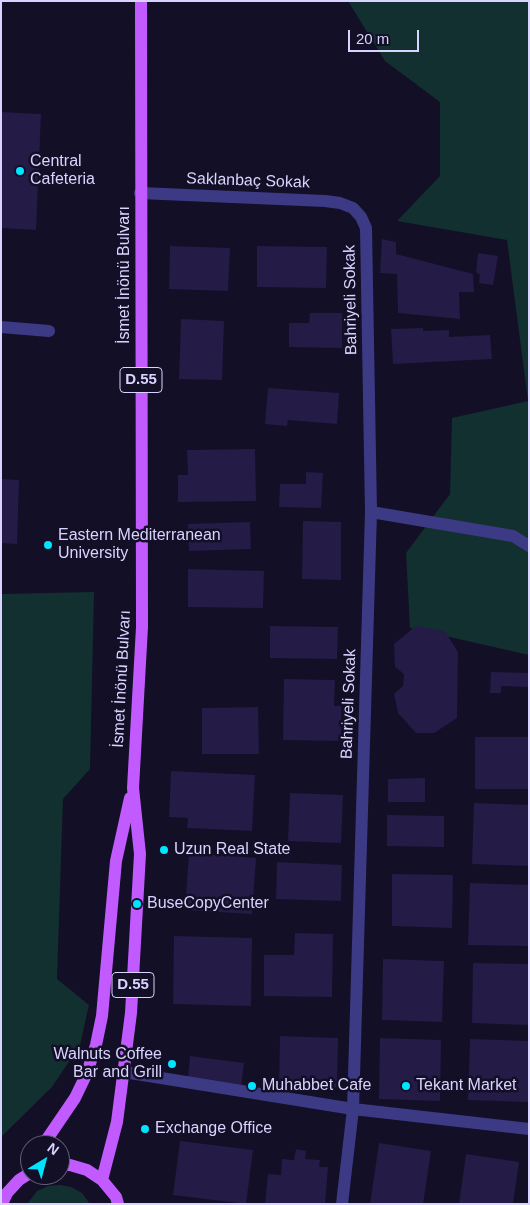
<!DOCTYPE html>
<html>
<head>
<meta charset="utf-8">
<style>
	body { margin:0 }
	#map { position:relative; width:530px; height:1205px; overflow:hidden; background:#130f26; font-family:Arial,sans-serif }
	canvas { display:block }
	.frame { position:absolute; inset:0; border:2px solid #d9d4ff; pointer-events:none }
	.north { position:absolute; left:20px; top:1135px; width:50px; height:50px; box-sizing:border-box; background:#130f26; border:1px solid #625e7d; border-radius:50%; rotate:37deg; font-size:14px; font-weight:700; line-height:20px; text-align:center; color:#d9d4ff }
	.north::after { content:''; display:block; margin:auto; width:18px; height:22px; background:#00e5ff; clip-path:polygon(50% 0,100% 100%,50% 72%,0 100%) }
	.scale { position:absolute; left:348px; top:30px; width:71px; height:22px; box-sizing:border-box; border:2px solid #d9d4ff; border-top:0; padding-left:6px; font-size:15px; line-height:18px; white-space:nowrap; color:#d9d4ff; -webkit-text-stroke:4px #130f26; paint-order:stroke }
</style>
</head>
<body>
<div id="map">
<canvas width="530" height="1205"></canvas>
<div class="frame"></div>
<div class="north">N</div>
<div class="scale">20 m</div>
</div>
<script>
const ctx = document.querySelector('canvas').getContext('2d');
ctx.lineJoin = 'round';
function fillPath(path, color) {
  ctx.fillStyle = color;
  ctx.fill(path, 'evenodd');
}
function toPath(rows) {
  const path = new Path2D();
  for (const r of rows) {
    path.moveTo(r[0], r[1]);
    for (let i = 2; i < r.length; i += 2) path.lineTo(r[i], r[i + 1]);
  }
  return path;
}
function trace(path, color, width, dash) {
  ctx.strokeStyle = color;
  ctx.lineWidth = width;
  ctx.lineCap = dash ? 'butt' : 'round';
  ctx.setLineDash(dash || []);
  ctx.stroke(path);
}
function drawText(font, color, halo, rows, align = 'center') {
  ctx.font = font + ' Arial,sans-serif';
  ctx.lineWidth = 5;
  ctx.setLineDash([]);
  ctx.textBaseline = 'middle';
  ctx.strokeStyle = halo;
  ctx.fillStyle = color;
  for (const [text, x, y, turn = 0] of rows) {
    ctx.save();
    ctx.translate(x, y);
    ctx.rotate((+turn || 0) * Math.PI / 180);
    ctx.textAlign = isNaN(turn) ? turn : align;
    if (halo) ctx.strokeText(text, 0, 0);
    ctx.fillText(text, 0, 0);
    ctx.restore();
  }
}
const green = toPath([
	[348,1,529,1,529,655,410,628,406,553,450,494,452,418,528,401,507,240,397,221,440,176,440,102,385,61],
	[94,592,90,769,63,799,57,979,89,1005,80,1045,52,1087,1,1137,1,594],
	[60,1185,71,1187,82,1193,90,1204,27,1204,37,1191,48,1186]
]);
const building = toPath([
	[1,112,41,114,36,230,1,228],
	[382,239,396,242,396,254,473,274,474,292,459,292,460,319,398,313,397,274,380,273],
	[170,246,230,248,228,291,169,289],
	[257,246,327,247,326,288,257,287],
	[478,253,498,256,493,285,479,283,480,275,476,272],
	[310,313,342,313,342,348,289,347,289,323,309,323],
	[181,319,224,321,222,380,179,379],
	[423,328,423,331,449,330,449,337,490,335,492,359,393,364,391,329],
	[268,388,339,393,337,424,288,420,287,426,265,424],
	[255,449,256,501,178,502,178,475,188,475,187,450],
	[306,472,323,473,321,508,279,507,280,484,306,484],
	[1,479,19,480,17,544,1,543],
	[303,521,341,522,341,580,302,579],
	[250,522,251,549,189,551,188,524],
	[188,569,264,571,263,608,188,607],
	[270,626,338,627,337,659,270,658],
	[416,626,445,631,458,652,457,718,434,733,416,733,398,713,394,694,403,686,404,674,395,667,394,644],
	[491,672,529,673,529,687,501,686,501,693,490,693],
	[284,679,335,680,334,706,341,706,341,741,283,740],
	[258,707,259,754,202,754,202,708],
	[475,737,529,737,529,789,475,789],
	[171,771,255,775,252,831,187,828,188,818,169,817],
	[425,778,425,802,388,802,388,779],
	[290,793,343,795,341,843,288,841],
	[474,803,529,805,529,866,472,864],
	[387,815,444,816,444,847,387,846],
	[189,853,256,858,252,914,185,910],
	[277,862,342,865,341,901,276,899],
	[392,874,453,875,452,928,392,926],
	[470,883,529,885,529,946,468,945],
	[295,933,333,934,332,997,264,996,264,955,294,955],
	[174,936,252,938,251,1006,173,1004],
	[383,959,444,961,442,1022,382,1020],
	[473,963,529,964,529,1025,472,1023],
	[280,1036,338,1038,337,1088,279,1086],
	[380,1038,441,1040,440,1101,379,1099],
	[470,1039,529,1041,529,1102,468,1100],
	[190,1056,244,1063,241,1086,188,1079],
	[180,1141,253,1150,246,1204,173,1195],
	[379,1143,431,1151,423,1204,370,1204],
	[296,1149,306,1151,305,1159,320,1160,319,1167,328,1167,325,1204,265,1204,268,1174,281,1175,282,1159,294,1160],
	[466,1154,519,1162,513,1204,459,1204]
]);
const minor = toPath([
	[140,193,325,201,340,203,353,208,361,217,366,228,371,512,353,1109,342,1204],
	[1,327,49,331],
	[371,512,513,536,529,546],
	[124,1072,353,1109,529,1129]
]);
const major = toPath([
	[43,1145,75,1098,87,1073,96,1045,102,1016,116,861,130,798],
	[60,1165,70,1165,87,1170,102,1180,116,1197,118,1204],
	[102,1180,117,1122,131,1013,140,854,133,788,142,627,141,1],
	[2,1204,7,1193,19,1180,30,1173]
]);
const markers = [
	[20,171,5,"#00e5ff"],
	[48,545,5,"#00e5ff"],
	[164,850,5,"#00e5ff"],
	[137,904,5,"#00e5ff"],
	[172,1064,5,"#00e5ff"],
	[252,1086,5,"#00e5ff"],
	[406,1086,5,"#00e5ff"],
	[145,1129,5,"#00e5ff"]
];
const shields = [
	[141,380,42],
	[133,985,42]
];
const shieldNames = [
	["D.55",141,380],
	["D.55",133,985]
];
const poiNames = [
	["Central",30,162],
	["Cafeteria",30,180],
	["Eastern Mediterranean",58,536],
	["University",58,554],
	["Uzun Real State",174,850],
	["BuseCopyCenter",147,904],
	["Walnuts Coffee",162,1055,"right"],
	["Bar and Grill",162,1073,"right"],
	["Muhabbet Cafe",262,1086],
	["Tekant Market",416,1086],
	["Exchange Office",155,1129]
];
const streetNames = [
	["Saklanbaç Sokak",248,181,2],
	["İsmet İnönü Bulvarı",125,275,-90],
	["Bahriyeli Sokak",351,300,-91],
	["İsmet İnönü Bulvarı",122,679,-87],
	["Bahriyeli Sokak",349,704,-88]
];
fillPath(green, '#12302f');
fillPath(building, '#241b47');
trace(minor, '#3d3a85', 12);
trace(major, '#c25bff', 12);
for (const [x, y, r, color] of markers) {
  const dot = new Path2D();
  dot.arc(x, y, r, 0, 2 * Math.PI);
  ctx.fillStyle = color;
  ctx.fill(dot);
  trace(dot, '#130f26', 2);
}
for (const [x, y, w] of shields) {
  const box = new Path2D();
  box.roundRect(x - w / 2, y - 12.5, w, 25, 4);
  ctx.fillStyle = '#130f26';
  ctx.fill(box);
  trace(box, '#d9d4ff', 1);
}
drawText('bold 15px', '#d9d4ff', null, shieldNames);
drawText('16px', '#d9d4ff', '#130f26', poiNames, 'left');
drawText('16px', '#d9d4ff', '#130f26', streetNames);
</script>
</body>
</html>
